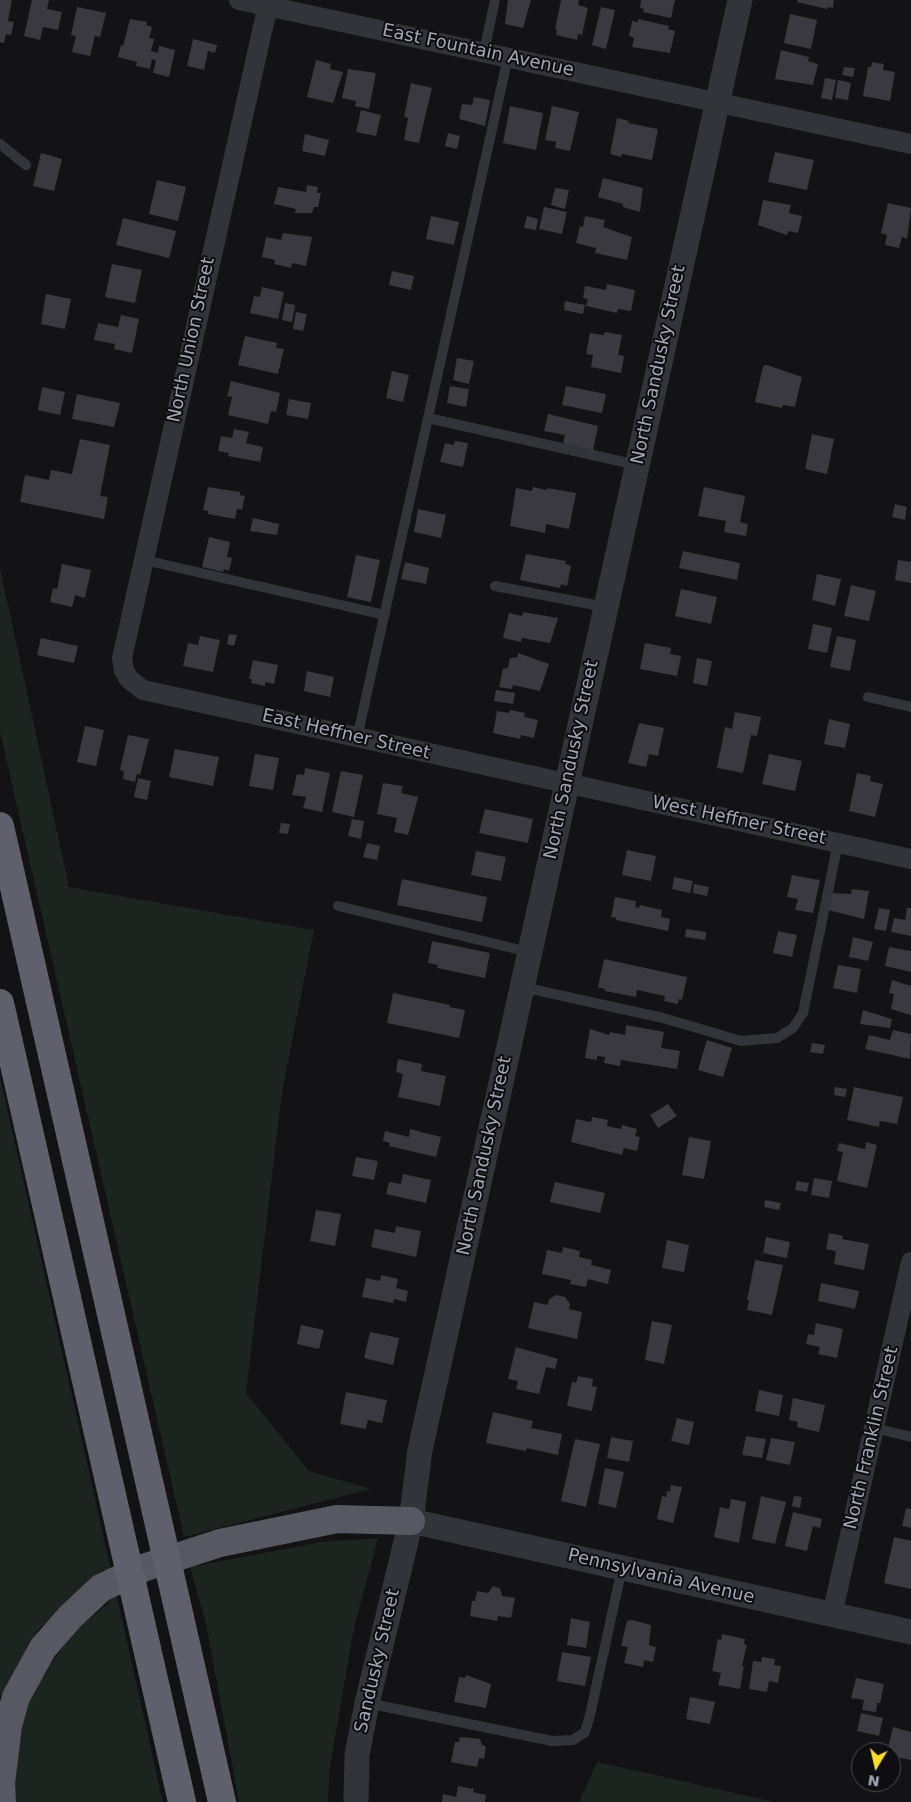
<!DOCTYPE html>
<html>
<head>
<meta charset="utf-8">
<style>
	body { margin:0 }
	#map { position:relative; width:911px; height:1802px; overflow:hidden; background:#131214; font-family:"DejaVu Sans",sans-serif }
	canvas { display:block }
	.north { position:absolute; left:851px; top:1742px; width:50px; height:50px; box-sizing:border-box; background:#0e0d0f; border:1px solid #4a4a52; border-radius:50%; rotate:189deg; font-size:14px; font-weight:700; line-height:20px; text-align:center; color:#a3a5b6 }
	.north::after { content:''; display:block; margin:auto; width:18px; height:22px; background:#fede21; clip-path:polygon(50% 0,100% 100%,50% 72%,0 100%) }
</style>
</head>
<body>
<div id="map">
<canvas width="911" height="1802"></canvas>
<div class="north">N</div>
</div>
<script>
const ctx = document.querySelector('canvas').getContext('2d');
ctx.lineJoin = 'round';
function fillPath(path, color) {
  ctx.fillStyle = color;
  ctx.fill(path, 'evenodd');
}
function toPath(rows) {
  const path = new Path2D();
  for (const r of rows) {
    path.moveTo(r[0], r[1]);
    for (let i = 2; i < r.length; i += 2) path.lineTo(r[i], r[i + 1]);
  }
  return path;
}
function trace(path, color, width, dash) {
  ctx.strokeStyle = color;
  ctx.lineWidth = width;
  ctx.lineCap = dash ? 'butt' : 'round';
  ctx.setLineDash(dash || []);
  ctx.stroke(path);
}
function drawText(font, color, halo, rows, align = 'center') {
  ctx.font = font + ' "DejaVu Sans",sans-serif';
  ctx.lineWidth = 4;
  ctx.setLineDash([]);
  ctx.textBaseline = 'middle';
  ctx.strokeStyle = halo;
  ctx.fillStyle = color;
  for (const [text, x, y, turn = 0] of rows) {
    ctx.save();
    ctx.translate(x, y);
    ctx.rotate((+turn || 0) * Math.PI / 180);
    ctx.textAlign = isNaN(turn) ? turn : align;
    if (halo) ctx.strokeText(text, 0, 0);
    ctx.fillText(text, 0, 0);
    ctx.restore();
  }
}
const green = toPath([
	[0,568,69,887,314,930,282,1092,246,1393,309,1471,371,1489,184,1537,0,732],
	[0,1077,72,1396,163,1802,13,1802,18,1744,31,1695,72,1632,108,1604,104,1569,77,1592,38,1630,0,1697],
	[378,1538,354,1628,329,1772,328,1802,239,1802,206,1624,190,1567,321,1542],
	[597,1762,775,1802,579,1802]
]);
const building = toPath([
	[0,0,12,0,8,21,14,22,11,35,6,34,4,43,0,42],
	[32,0,49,0,47,9,62,12,58,30,43,27,40,40,24,36],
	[508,0,531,0,523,28,505,24],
	[561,0,579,0,578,5,588,8,582,35,578,34,577,40,556,35,557,30,555,29],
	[641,0,675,0,671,18,643,12,644,9,640,8],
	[798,0,834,0,833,8,828,7,827,9,797,2],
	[77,7,106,13,100,37,95,36,90,56,72,52,76,36,71,35],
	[601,7,615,10,606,49,592,45],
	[790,14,817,20,811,49,784,43],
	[130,19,147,22,146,25,152,27,149,38,154,39,151,51,158,53,159,46,175,50,169,77,153,73,156,60,152,59,150,69,136,66,137,62,118,57,121,45,123,46],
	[638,19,669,26,668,29,675,31,670,53,632,47,634,38,629,36,632,21,638,22],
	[193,39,217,45,215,53,208,51,204,70,187,66],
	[781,50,809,57,808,61,818,64,813,85,775,79],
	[316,60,331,64,330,69,343,72,333,103,307,97],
	[872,62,884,64,883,70,895,72,890,101,863,96,868,67,871,67],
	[844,67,855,68,853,77,842,75],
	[348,69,376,73,369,109,355,106,356,101,342,98],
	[825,78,836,80,832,100,821,98],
	[838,80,851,83,848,100,835,98],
	[411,83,432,88,419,143,404,140,408,118,404,117],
	[474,97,490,100,485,126,459,119,462,104,472,105],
	[510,106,543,113,536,150,503,143],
	[552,106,579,112,570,151,555,148,556,142,545,140],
	[361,110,381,115,376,136,356,132],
	[617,118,629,121,628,123,658,129,652,160,622,154,621,157,610,154],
	[448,133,460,136,457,149,445,146],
	[305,134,329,140,325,156,302,151],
	[775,152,814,160,807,190,768,182],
	[41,153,62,159,54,191,33,186],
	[603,178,643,188,640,212,623,207,623,204,598,197],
	[157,180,186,187,178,221,149,214],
	[307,185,318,187,317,193,321,193,318,207,314,207,312,213,295,213,296,209,274,204,278,187,306,192],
	[555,188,569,190,565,209,551,205],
	[763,200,791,205,789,213,802,216,798,233,788,231,787,235,758,225],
	[888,203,911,208,907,239,902,237,899,248,885,245,887,235,881,233],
	[544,207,567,212,562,234,539,229],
	[431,216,459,222,454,245,426,239],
	[527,216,538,219,536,230,524,228],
	[585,216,605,220,603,227,632,237,627,260,595,253,596,248,576,243,580,226,583,227],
	[123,218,176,231,169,258,116,245],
	[283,233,312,237,306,266,292,263,291,268,274,264,275,260,262,257,266,237,281,240],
	[112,264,142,270,135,303,105,297],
	[392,271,414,276,411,290,389,285],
	[607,284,635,290,631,311,618,309,617,313,586,306,588,299,583,298,585,286,606,290],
	[262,287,284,292,278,319,250,313,254,296,260,297],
	[46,294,71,299,65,329,41,324],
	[565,301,585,305,583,314,564,310],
	[285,303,295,305,292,322,282,320],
	[296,312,307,314,303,331,293,329],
	[121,315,139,319,132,353,114,349,115,344,94,340,98,323,118,327],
	[605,332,622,335,618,355,624,356,621,373,591,367,593,355,586,354,590,333,604,335],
	[245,336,277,343,276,348,284,349,278,374,238,365],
	[457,358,474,361,469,384,453,380],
	[767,365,802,377,795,407,783,405,782,408,755,402,763,366],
	[392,371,409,375,403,402,386,398],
	[231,381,280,393,276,412,271,411,268,424,228,415,232,397,227,396],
	[450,386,469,389,466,407,447,403],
	[566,386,606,394,602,413,562,405],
	[42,387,65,392,60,415,38,410],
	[77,394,120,403,114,427,72,419],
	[289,399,311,403,308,419,286,415],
	[548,414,598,426,593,451,563,444,565,435,544,431],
	[234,429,249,432,246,443,263,447,260,462,228,456,229,453,218,451,221,436,232,438],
	[812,434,834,439,827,474,805,469],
	[80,439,110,445,100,496,108,497,104,519,20,502,25,475,49,480,51,470,72,474],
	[455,441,468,443,463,467,440,462,445,443,454,445],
	[208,487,240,492,240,495,245,496,242,510,237,509,235,519,208,514,208,511,203,510],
	[533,487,547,490,547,488,576,493,569,529,546,524,545,533,510,526,516,488,532,491],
	[704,487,745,496,740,522,748,524,746,536,724,532,726,521,698,516],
	[895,504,907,507,905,520,892,517],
	[418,509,446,515,441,538,414,532],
	[253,518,279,524,277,535,250,531],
	[209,537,230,542,227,557,232,558,229,571,224,569,223,572,202,567],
	[683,551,740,563,737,580,679,568],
	[526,554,566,561,565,564,571,566,567,586,561,584,560,588,520,580],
	[356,555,380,560,371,602,347,597],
	[898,560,911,562,911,583,895,580],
	[405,562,429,568,426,584,401,579],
	[62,564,91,570,85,598,75,595,72,607,50,602,53,588,57,589],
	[817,574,841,579,835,606,812,600],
	[851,585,876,591,869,621,844,616],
	[681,589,717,597,711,624,675,616],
	[523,612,558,618,550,643,522,638,521,642,503,638,509,613,522,616],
	[813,624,832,628,827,653,808,649],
	[229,634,237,635,234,646,227,644],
	[200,636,220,640,213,672,183,666,188,643,198,645],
	[837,636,856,640,850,671,830,667],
	[41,638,78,646,74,663,37,655],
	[645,643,671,648,670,654,681,656,677,676,640,669],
	[518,653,549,664,540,691,513,685,512,689,499,687,503,669,508,668,510,658,518,657],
	[697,658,712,661,707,686,693,683],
	[253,660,278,665,274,684,265,682,265,686,251,683,252,679,249,679],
	[307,671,334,677,330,697,304,691],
	[496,690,515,693,513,704,494,701],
	[510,710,525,713,524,717,538,720,534,738,521,735,520,739,493,733,497,711,509,713],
	[735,712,761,717,757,736,751,735,743,773,717,768,725,727,732,729],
	[829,719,850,724,845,748,824,744],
	[639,723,664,728,658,756,649,754,646,767,628,763],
	[85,726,104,730,96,766,77,762],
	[128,735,149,739,140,775,137,774,135,782,123,779,124,771,120,770],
	[175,749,219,757,213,786,169,777],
	[255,754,279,758,273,790,249,786],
	[769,754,802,761,795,791,762,784],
	[305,768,330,773,322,812,303,808,306,797,292,795,297,774,304,775],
	[341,771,363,775,354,817,332,812],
	[857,773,871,776,870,781,883,784,875,817,849,811],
	[138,778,151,781,147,800,134,797],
	[383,783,403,786,401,793,418,797,408,835,394,832,397,818,377,814],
	[485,809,533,819,528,843,479,833],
	[352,819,364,821,361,839,348,836],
	[281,823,290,824,288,834,279,833],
	[367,843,380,846,377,860,363,857],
	[627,850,656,856,651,881,622,875],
	[476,851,506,857,501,881,471,875],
	[792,875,820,880,813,913,795,910,798,899,787,897],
	[674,877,693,881,690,893,672,889],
	[402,879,487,897,482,922,397,905],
	[694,884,709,887,707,896,693,893],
	[852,889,869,891,864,919,828,910,831,893,851,894],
	[615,897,636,901,635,907,639,908,640,905,662,910,661,917,670,919,668,931,616,920,616,918,611,917],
	[879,908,890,910,886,931,874,929],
	[907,908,911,908,911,936,891,932,894,918,905,920],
	[686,929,706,932,705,940,685,937],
	[778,931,797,935,792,957,773,953],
	[853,937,873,942,868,961,849,957],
	[432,941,490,953,485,978,437,968,438,965,428,963],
	[889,947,911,951,911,972,885,966],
	[604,959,687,977,682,1000,679,999,678,1004,664,1001,665,996,637,990,636,997,605,991,605,989,598,987],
	[838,965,861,969,857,993,833,988],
	[892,980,911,986,911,1015,891,1009,894,994,889,993],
	[393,993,450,1005,449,1007,465,1010,459,1038,387,1023],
	[863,1010,892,1019,890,1028,860,1024],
	[626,1025,664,1032,661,1048,680,1051,677,1069,621,1060,620,1066,604,1063,605,1057,597,1056,597,1060,585,1058,590,1029,609,1035,610,1032,625,1035],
	[893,1030,911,1034,910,1059,865,1049,869,1035,890,1040],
	[707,1040,732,1048,723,1077,698,1070],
	[812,1043,825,1045,823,1054,810,1052],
	[398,1059,422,1064,421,1071,446,1076,440,1106,398,1097,403,1074,396,1072],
	[835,1087,847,1089,845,1097,834,1095],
	[854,1087,903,1097,897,1124,880,1121,879,1127,847,1120],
	[668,1104,677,1116,658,1128,650,1115],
	[592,1117,608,1120,607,1126,621,1129,622,1125,637,1129,635,1136,640,1137,637,1151,624,1148,622,1155,571,1142,576,1119,591,1122],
	[410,1129,441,1137,436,1157,389,1146,390,1143,383,1141,385,1131,409,1137],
	[689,1137,711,1141,704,1179,682,1175],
	[866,1142,877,1145,867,1188,837,1181,843,1152,837,1151,839,1143,865,1149],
	[356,1157,378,1161,374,1180,352,1176],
	[403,1174,431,1180,426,1203,386,1194,389,1182,401,1184],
	[814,1178,832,1181,829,1198,811,1195],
	[797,1181,809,1183,807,1192,795,1190],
	[555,1182,605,1193,600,1213,550,1202],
	[765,1200,781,1203,779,1210,764,1207],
	[316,1210,341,1214,335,1246,310,1241],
	[396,1226,421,1231,416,1257,371,1247,375,1229,395,1233],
	[829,1233,843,1236,842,1239,869,1244,864,1270,834,1264,836,1251,826,1249],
	[766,1237,790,1242,787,1258,763,1253],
	[667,1240,689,1245,684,1272,662,1268],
	[563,1247,580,1251,579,1257,592,1260,591,1265,611,1270,608,1284,588,1279,586,1287,570,1284,571,1280,542,1274,547,1250,562,1253],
	[755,1260,783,1265,772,1315,747,1310,749,1300,747,1300],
	[381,1275,398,1279,396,1288,408,1291,406,1302,394,1299,393,1303,362,1297,366,1278,380,1281],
	[821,1283,859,1291,855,1309,818,1301],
	[556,1295,565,1297,570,1304,569,1309,582,1312,577,1339,528,1328,534,1302,548,1305,549,1299],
	[652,1321,672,1325,664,1364,645,1360],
	[816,1323,843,1329,837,1358,818,1354,820,1347,806,1344,808,1334,814,1335],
	[301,1325,324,1330,319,1349,297,1344],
	[370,1332,399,1338,393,1365,364,1358],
	[516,1347,558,1359,555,1369,546,1367,539,1394,516,1389,518,1381,508,1379],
	[578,1376,593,1379,592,1386,597,1387,592,1411,567,1406,572,1382,576,1383],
	[759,1390,783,1395,779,1416,755,1411],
	[346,1392,387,1400,382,1423,368,1420,366,1429,340,1424],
	[793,1398,825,1405,819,1432,797,1427,798,1422,789,1420],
	[493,1412,533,1421,531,1428,562,1434,558,1455,527,1448,526,1451,486,1443],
	[677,1418,694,1422,689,1445,671,1441],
	[746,1436,766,1439,762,1458,742,1455],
	[611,1437,633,1441,629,1462,607,1458],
	[771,1438,795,1442,790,1465,766,1460],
	[575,1439,600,1444,586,1507,561,1501],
	[605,1468,624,1472,616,1508,598,1504],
	[671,1485,682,1487,673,1523,657,1519,662,1496,666,1497,667,1491,670,1492],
	[761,1496,786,1502,775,1544,752,1539],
	[794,1496,802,1497,800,1508,792,1506],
	[731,1499,746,1502,739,1543,714,1537,720,1507,729,1509],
	[906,1508,911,1509,911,1528,902,1526],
	[793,1512,822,1519,820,1528,813,1526,807,1551,785,1546],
	[894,1537,911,1541,911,1589,884,1583],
	[493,1586,500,1588,502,1596,515,1598,511,1618,498,1616,497,1621,470,1616,472,1601,475,1601,477,1591,488,1593],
	[571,1618,590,1622,586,1648,567,1645],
	[632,1620,651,1625,649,1645,656,1647,653,1662,644,1660,643,1667,624,1663,628,1647,621,1646,627,1621],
	[722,1634,745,1639,744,1644,747,1645,742,1666,744,1666,740,1689,718,1685,721,1673,712,1671,718,1639,721,1640],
	[562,1652,591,1657,585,1686,557,1681],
	[762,1657,775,1659,774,1665,781,1666,778,1683,769,1681,767,1692,749,1689,753,1661,761,1662],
	[466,1675,491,1684,486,1708,454,1702,459,1677,465,1678],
	[856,1678,884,1684,880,1703,877,1703,876,1712,862,1710,864,1700,851,1698],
	[690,1697,715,1702,710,1724,686,1719],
	[861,1713,883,1718,879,1736,857,1731],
	[893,1727,911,1732,911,1760,891,1756,891,1752,887,1752],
	[460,1737,480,1739,482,1745,486,1746,484,1759,479,1758,477,1767,451,1762,455,1742,459,1742],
	[458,1786,474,1789,473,1792,486,1795,485,1802,442,1802,443,1794,456,1797]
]);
const service = toPath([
	[484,52,495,0],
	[0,144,26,165],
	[428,418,637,465],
	[144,560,385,615],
	[495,586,606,607],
	[868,697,911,707],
	[357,738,508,57],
	[338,906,529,952],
	[522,987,663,1018,741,1041,777,1038,793,1028,803,1013,838,843],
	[874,1428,911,1437],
	[367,1703,552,1741,573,1740,585,1732,590,1715,622,1568]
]);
const minor = toPath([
	[239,0,911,144],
	[269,0,122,658,124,671,129,679,143,690,911,859],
	[832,1615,911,1262]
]);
const tertiary = toPath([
	[411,1521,911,1632],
	[356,1802,357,1755,367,1703,411,1521,420,1450,740,0]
]);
const trunk = toPath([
	[2,1802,1,1783,8,1726,16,1697,43,1648,70,1617,101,1588,143,1568,220,1543,337,1519,411,1521]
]);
const motorway = toPath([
	[0,826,222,1802],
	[0,1003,182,1802]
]);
const streetNames = [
	["East Fountain Avenue",478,51,12],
	["North Union Street",192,340,-78],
	["North Sandusky Street",659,365,-78],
	["East Heffner Street",346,735,13],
	["North Sandusky Street",572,760,-78],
	["West Heffner Street",739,821,12],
	["North Sandusky Street",485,1156,-78],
	["North Franklin Street",872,1438,-77],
	["Pennsylvania Avenue",661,1577,13],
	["Sandusky Street",378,1661,-77]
];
fillPath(green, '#1c241f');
fillPath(building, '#3a393f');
trace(service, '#33333a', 10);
trace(minor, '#33333a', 20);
trace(tertiary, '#33333a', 25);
trace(trunk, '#575862', 28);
trace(motorway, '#5f606b', 28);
drawText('18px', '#a3a5b6', '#0e0d0f', streetNames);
</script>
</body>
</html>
